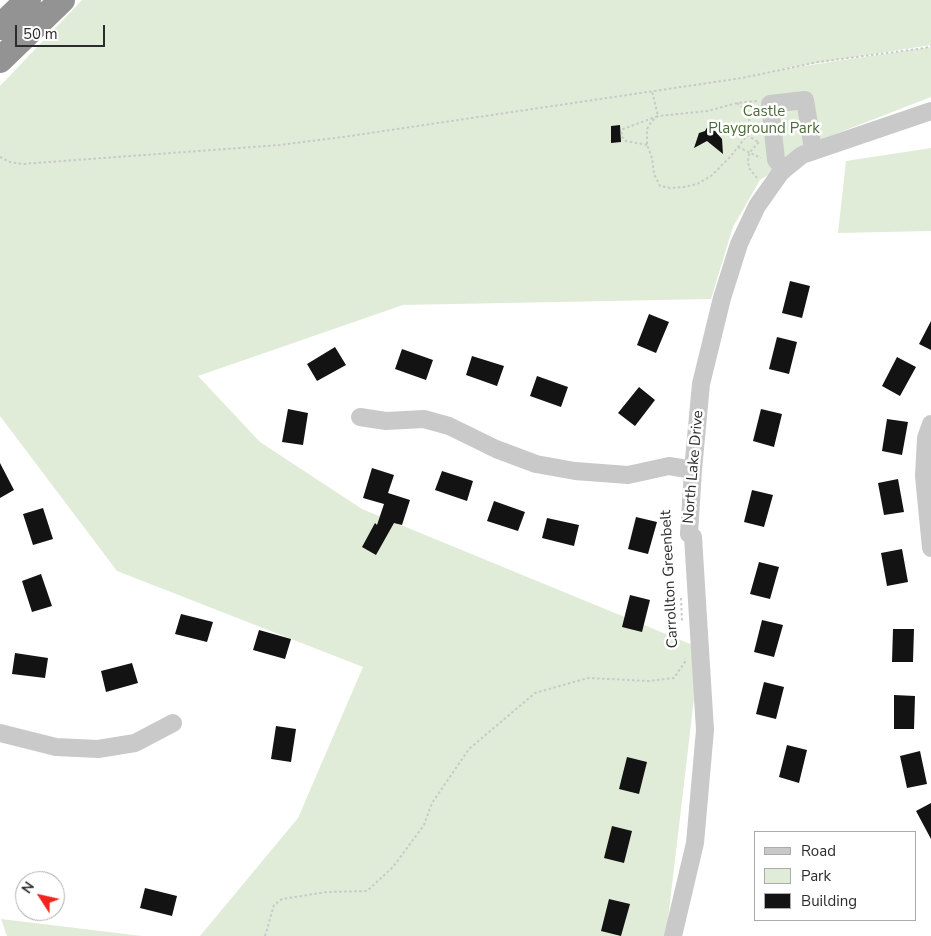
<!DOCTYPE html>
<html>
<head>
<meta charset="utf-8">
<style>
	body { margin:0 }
	#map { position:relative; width:931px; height:936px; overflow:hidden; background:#fff; font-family:"Nunito Sans",sans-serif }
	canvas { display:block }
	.legend { position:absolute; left:754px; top:831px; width:162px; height:90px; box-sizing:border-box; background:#fff; border:1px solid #ababab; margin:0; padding:6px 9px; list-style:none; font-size:15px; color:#2c2c2c }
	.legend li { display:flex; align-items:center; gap:10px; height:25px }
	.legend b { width:25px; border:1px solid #ababab }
	.north { position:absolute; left:15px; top:871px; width:50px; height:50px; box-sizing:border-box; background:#fff; border:1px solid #ababab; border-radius:50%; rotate:305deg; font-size:14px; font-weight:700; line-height:20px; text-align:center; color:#2c2c2c }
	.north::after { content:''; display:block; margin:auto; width:18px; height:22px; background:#f4231e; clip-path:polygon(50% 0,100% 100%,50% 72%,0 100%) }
	.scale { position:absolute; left:15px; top:25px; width:90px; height:22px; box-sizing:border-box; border:2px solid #2c2c2c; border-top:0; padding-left:6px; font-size:15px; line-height:18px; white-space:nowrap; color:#2c2c2c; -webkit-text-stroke:4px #fff; paint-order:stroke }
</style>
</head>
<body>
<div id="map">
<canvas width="931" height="936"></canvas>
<ul class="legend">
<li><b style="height:6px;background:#c9c9c9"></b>Road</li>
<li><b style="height:14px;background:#e1ecd8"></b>Park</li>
<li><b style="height:14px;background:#131313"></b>Building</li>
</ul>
<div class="north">N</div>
<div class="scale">50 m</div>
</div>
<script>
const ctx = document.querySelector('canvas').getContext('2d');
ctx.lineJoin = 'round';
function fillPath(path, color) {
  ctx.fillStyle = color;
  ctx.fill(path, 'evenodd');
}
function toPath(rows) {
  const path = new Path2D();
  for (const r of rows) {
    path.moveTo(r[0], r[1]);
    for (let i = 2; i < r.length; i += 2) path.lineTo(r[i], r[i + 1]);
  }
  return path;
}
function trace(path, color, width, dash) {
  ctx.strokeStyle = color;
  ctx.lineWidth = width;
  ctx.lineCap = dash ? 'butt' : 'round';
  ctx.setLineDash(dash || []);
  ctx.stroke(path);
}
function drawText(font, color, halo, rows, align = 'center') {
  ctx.font = font + ' "Nunito Sans",sans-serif';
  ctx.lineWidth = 5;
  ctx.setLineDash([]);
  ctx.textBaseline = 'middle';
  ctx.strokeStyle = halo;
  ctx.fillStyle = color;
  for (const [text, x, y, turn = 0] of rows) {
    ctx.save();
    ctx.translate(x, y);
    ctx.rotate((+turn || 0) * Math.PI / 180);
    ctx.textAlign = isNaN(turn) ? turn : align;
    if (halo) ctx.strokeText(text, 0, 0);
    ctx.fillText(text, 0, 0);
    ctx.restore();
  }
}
const green = toPath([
	[82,0,931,0,931,45,756,73,931,47,931,97,828,137,760,180,733,227,711,299,403,305,198,376,260,442,362,509,700,648,666,936,200,936,298,818,363,667,117,571,0,416,0,86],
	[931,148,931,231,838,233,846,161],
	[1,919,142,936,7,936]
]);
const building = toPath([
	[709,124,722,139,723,154,707,141,694,148,699,133,705,131],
	[620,125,621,142,611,143,611,126],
	[790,281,810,286,802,318,782,313],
	[649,314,669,322,656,353,637,345],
	[931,321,931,350,919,344],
	[777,337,797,342,789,374,769,369],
	[335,347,346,365,317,381,307,364],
	[402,349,433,360,426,380,395,369],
	[472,356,504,366,497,386,466,375],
	[897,357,916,367,900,396,882,386],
	[537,376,568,387,561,407,530,396],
	[639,387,655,400,635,426,618,413],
	[288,409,308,413,303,445,282,442],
	[761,409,782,414,774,447,753,441],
	[887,419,908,422,902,455,882,451],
	[0,463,14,490,0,498],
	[372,468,394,475,388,493,410,500,402,525,394,523,376,555,362,547,375,523,377,525,384,504,363,498],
	[442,471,473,481,467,501,435,490],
	[898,479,904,512,884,515,878,483],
	[752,490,773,495,764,527,744,522],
	[494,501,525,512,518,531,487,521],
	[43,508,53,539,33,545,23,514],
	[636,517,657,522,648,554,628,549],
	[547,518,579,525,574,546,542,538],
	[902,549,908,582,887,586,881,553],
	[759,562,779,567,770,599,750,594],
	[41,574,52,606,32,612,22,581],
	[630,595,650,600,642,632,622,627],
	[181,614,213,622,207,642,175,634],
	[762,620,783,625,774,657,754,652],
	[893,629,914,629,913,662,892,662],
	[259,630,291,639,285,659,253,650],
	[15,653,48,658,45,678,12,674],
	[132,663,138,683,106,692,101,671],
	[764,682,784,687,776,719,756,714],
	[894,695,915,696,914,729,894,729],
	[276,726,296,729,291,762,271,759],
	[787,745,807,750,799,783,779,777],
	[920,751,927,784,907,788,900,756],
	[627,757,647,762,639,794,619,789],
	[931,803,931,839,916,811],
	[612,826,632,831,624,863,604,858],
	[145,888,177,896,172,916,140,908],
	[609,899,630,904,621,936,601,931]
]);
const path = toPath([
	[737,103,746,111,750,122,747,135,731,156,711,176,697,184,684,187,670,188,660,186,654,174,652,158,647,145,647,129,651,122,658,116,708,111,733,104,737,103,757,101],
	[747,135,758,142],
	[647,145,626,141,621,136,623,129,658,116,652,91],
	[738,147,761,158],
	[0,157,10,162,22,164,280,145,350,136,742,78,818,62,925,48,931,46],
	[757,178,749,168,748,161,749,153,759,142],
	[681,598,682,621],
	[265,936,274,905,282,899,327,892,367,891,393,867,424,825,432,803,469,749,535,693,588,678,649,681,674,678,685,662,685,658]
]);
const minor = toPath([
	[784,170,776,160,770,104,805,100,812,143,814,151],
	[360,417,386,421,424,419,449,426,496,449,536,464,575,471,628,475,669,466,693,470],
	[931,424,926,438,924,476,931,548],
	[0,733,56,747,98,749,135,743,173,723],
	[673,936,695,843,705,730,693,537,689,534,693,470,701,384,722,298,739,244,757,206,781,172,802,155,931,111]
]);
const highway = toPath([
	[0,27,28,0],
	[0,60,62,0]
]);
const parkNames = [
	["Castle",764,112],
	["Playground Park",764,129]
];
const streetNames = [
	["North Lake Drive",694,467,-85],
	["Carrollton Greenbelt",670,579,-93]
];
fillPath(green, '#e1ecd8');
fillPath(building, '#131313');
trace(path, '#c9c9c9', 2, [2.5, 2.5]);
trace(minor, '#c9c9c9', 18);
trace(highway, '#939393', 26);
drawText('15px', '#4a6b36', '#fff', parkNames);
drawText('15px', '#2c2c2c', '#fff', streetNames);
</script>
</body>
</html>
